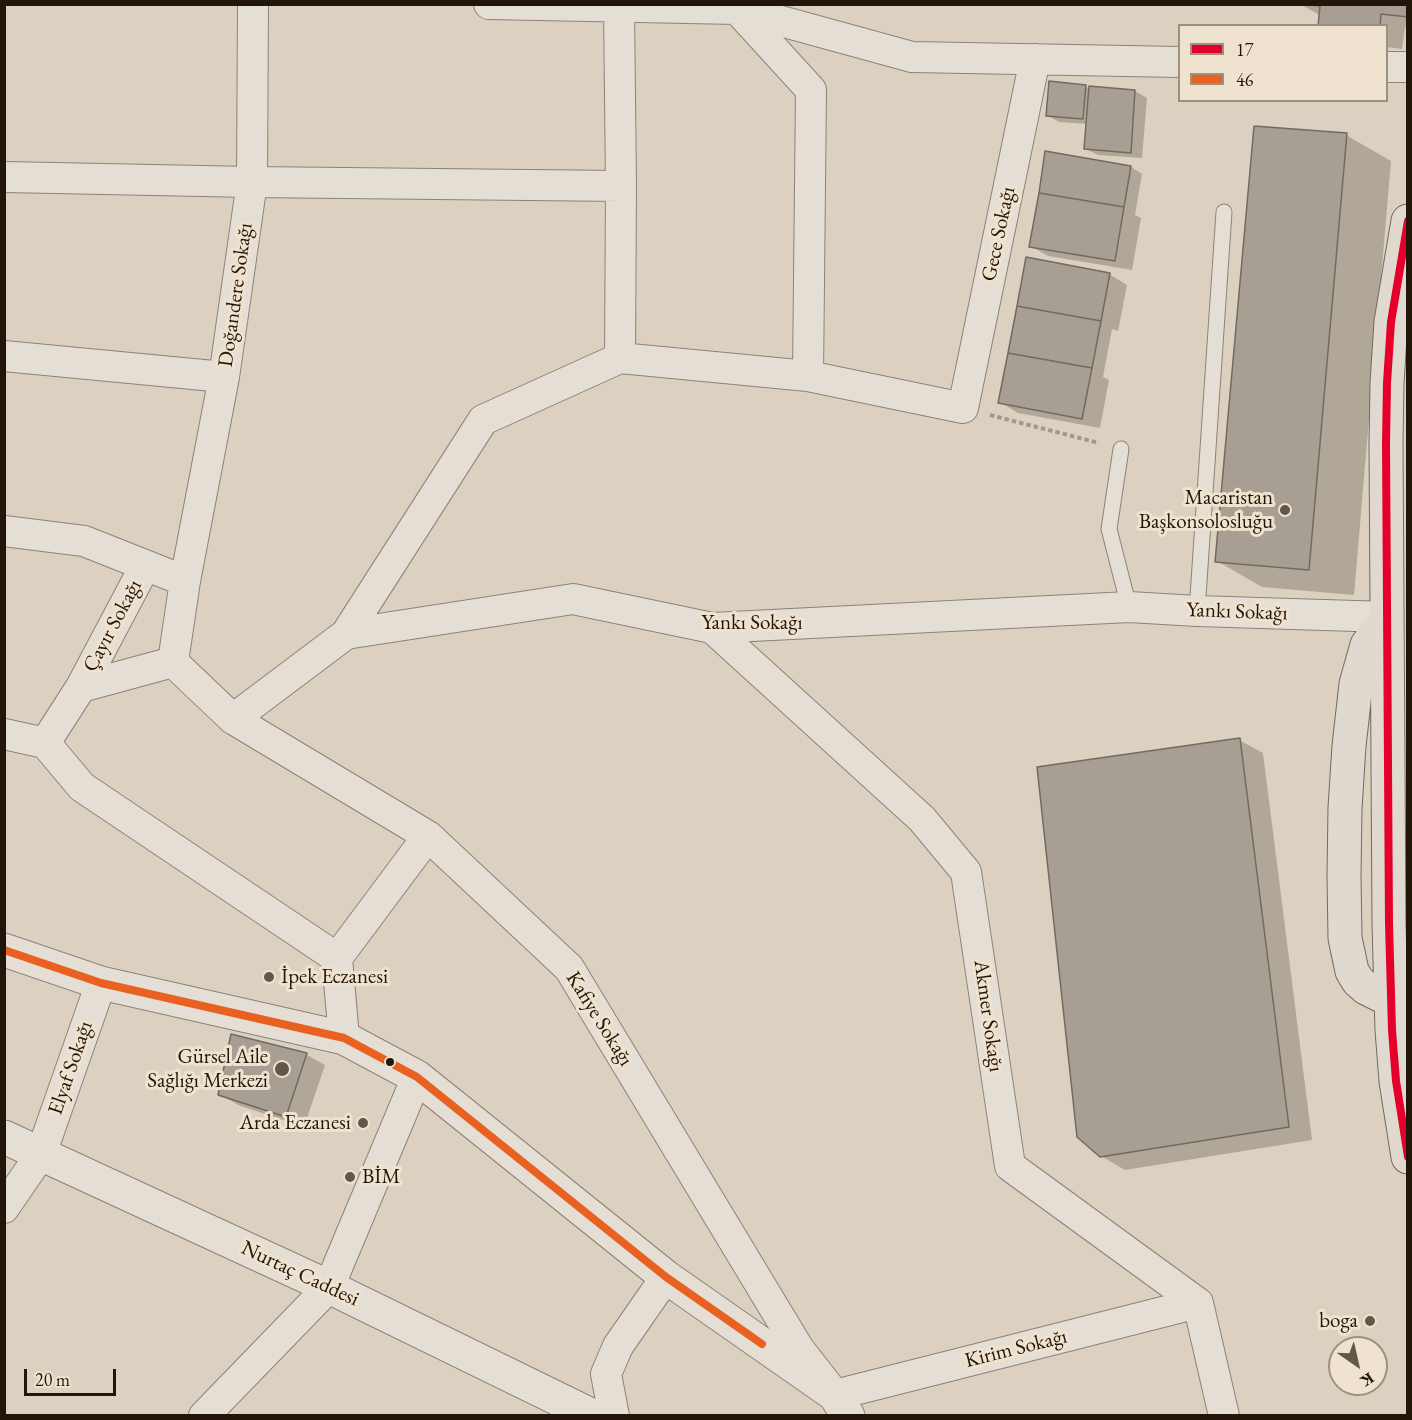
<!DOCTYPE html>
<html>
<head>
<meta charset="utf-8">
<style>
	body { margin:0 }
	#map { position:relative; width:1412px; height:1420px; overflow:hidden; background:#dcd1c0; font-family:"EB Garamond",serif }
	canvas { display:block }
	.frame { position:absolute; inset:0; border:6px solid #211609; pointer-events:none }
	.legend { position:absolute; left:1178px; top:24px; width:210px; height:78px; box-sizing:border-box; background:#efe2cf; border:2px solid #9d9080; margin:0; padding:8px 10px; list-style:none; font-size:18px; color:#211609 }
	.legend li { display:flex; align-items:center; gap:12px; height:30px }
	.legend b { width:30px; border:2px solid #9d9080 }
	.north { position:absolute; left:1328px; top:1336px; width:60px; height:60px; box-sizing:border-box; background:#efe2cf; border:2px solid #9d9080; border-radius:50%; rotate:146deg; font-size:16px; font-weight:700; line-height:24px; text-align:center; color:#211609 }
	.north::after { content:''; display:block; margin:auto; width:21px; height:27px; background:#625749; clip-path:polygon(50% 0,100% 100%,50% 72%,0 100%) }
	.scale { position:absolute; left:24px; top:1369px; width:92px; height:27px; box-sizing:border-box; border:3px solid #211609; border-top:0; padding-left:8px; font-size:18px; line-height:21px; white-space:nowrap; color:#211609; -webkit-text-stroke:4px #efe2cf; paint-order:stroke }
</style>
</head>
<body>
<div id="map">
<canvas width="1412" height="1420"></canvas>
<div class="frame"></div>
<ul class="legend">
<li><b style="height:8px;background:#e4002b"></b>17</li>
<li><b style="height:8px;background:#e86121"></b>46</li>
</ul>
<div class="north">K</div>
<div class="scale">20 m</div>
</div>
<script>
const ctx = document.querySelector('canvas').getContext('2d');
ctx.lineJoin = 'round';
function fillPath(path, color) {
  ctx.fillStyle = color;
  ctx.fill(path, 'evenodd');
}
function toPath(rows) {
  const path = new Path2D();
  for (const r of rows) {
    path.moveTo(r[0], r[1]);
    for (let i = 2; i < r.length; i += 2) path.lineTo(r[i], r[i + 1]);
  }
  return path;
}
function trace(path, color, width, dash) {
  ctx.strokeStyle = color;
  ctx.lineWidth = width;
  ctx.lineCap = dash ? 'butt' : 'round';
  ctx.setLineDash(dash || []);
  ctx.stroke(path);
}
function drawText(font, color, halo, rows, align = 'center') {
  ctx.font = font + ' "EB Garamond",serif';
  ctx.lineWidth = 6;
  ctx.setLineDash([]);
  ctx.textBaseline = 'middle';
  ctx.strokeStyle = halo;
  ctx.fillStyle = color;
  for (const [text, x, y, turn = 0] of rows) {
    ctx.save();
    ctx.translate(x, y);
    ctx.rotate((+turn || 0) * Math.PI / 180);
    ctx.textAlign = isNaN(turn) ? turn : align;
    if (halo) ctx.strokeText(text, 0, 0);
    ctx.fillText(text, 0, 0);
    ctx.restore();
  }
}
const shadow = toPath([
	[1300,4,1408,4,1408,27,1405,27,1402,49,1386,47,1386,26,1320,26,1321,16],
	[1051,83,1086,87,1090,89,1091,88,1135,91,1147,98,1142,158,1098,155,1086,149,1088,124,1059,122,1047,115],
	[1346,135,1391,161,1354,595,1262,587,1217,561],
	[1131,167,1142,174,1135,215,1141,218,1132,270,1048,256,1031,246],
	[1109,274,1127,285,1118,331,1112,329,1103,377,1109,380,1100,428,1018,413,1000,402],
	[1239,740,1263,753,1312,1140,1125,1170,1101,1156],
	[232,1035,307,1055,325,1065,304,1127,238,1105,220,1094]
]);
const building = toPath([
	[1304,4,1408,4,1408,17,1381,14,1380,26,1318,26,1320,6,1304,4],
	[1049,81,1086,85,1083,119,1046,116,1049,81],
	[1089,86,1135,90,1131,153,1084,149,1089,86],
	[1254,126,1347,133,1309,570,1215,562,1254,126],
	[1045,151,1131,166,1124,207,1039,193,1045,151],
	[1039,193,1124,207,1115,261,1029,247,1039,193],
	[1026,257,1110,273,1101,321,1017,306,1026,257],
	[1017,306,1101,321,1092,368,1008,353,1017,306],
	[1008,353,1092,368,1082,419,998,403,1008,353],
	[1240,738,1289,1127,1100,1157,1077,1137,1037,767,1240,738],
	[231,1034,307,1053,286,1117,218,1095,231,1034]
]);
const path = toPath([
	[990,415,1099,443]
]);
const service = toPath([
	[1121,449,1109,529,1129,607],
	[1197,611,1224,212]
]);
const minor = toPath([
	[489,4,737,9,811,90,808,376],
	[619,7,621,186,620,358,808,376,963,408,1035,59],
	[737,9,912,57,1180,62],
	[1386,67,1408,67],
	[4,177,252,182,621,186],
	[4,356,224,377],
	[4,531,84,541,185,581],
	[712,628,922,819,966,872,1010,1166,1198,1303,1224,1416],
	[346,634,483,420,620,358],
	[173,662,233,719,346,634,573,599,712,628,1129,607,1197,611,1387,617],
	[81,687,145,566],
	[233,719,428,836,569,968,799,1349,835,1395,1198,1303],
	[4,734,45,743],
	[45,743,81,687,173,662,185,581,224,377,252,182,253,4],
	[45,743,82,787,337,958,428,836],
	[337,958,344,1038],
	[4,1208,41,1154,101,983],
	[204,1416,329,1287,417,1077],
	[614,1416,606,1374,618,1346,666,1277]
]);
const tertiary = toPath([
	[4,950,101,983,344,1038,417,1077,666,1277,835,1395,848,1416],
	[4,1137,329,1287,593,1416]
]);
const primary = toPath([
	[1408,221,1391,322,1387,383,1386,444,1389,924,1392,1030,1396,1081,1408,1157],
	[1386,618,1367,645,1356,684,1349,746,1345,808,1344,875,1345,938,1352,971,1358,981,1366,988,1380,995,1391,997,1408,993]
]);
const bus1 = toPath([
	[1408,221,1391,322,1387,383,1386,444,1389,924,1392,1030,1396,1081,1408,1157]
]);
const bus2 = toPath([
	[4,950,101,983,344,1038,417,1077,666,1277,762,1344]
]);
const markers = [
	[1285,510,6,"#625749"],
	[269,977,6,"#625749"],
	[390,1062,5,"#211609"],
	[282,1069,8,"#625749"],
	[363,1123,6,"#625749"],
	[350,1177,6,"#625749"],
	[1370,1321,6,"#625749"]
];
const streetNames = [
	["Gece Sokağı",999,234,-78],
	["Doğandere Sokağı",236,295,-82],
	["Yankı Sokağı",1237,612,2],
	["Yankı Sokağı",752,623],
	["Çayır Sokağı",113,626,-62],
	["Akmer Sokağı",988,1016,82],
	["Kafiye Sokağı",599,1019,58],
	["Elyaf Sokağı",71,1068,-71],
	["Nurtaç Caddesi",300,1274,25],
	["Kirim Sokağı",1016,1349,-14]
];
const poiNames = [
	["Macaristan",1273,498],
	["Başkonsolosluğu",1273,522],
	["İpek Eczanesi",281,977,"left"],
	["Gürsel Aile",268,1057],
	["Sağlığı Merkezi",268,1081],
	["Arda Eczanesi",351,1123],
	["BİM",362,1177,"left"],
	["boga",1358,1321]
];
fillPath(shadow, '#0003');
fillPath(building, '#a79f93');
trace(building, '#716a60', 1.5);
trace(service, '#8b8378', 17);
trace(minor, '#8b8378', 32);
trace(tertiary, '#8b8378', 35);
trace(primary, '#716a60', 35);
trace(path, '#9f9991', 4, [4.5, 3]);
trace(service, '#e4ded5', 15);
trace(minor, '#e4ded5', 30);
trace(tertiary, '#e4ded5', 33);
trace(primary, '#dfd9cf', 33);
trace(bus1, '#e4002b', 8);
trace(bus2, '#e86121', 8);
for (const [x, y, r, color] of markers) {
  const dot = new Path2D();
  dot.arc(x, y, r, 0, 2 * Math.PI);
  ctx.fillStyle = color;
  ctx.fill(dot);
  trace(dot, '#efe2cf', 2);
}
drawText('21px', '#211609', '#efe2cf', streetNames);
drawText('21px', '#211609', '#efe2cf', poiNames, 'right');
</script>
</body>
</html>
